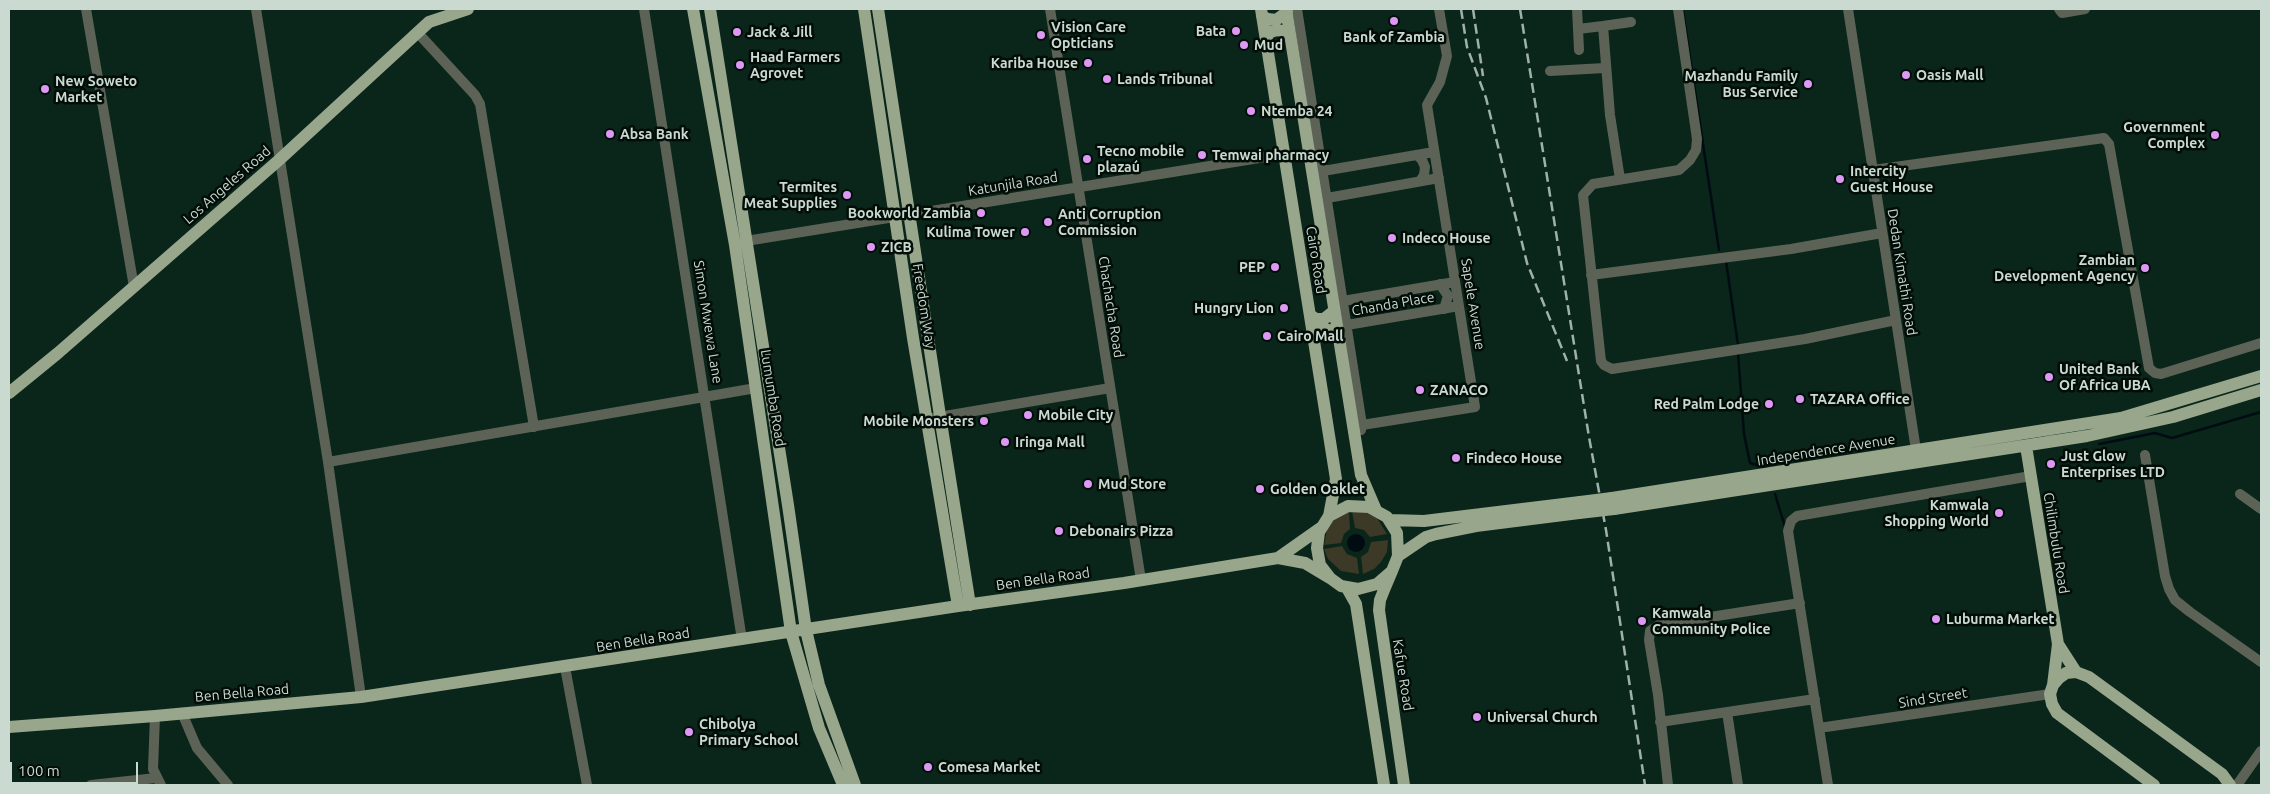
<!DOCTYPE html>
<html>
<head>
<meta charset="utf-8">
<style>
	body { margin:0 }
	#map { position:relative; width:2270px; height:794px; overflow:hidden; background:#0a261a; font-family:Ubuntu,sans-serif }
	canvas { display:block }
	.frame { position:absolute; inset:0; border:10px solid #cadad1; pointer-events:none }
	.scale { position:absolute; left:10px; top:762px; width:128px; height:22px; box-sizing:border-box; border:2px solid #cadad1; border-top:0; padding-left:6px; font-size:15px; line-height:18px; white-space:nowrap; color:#cadad1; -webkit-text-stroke:4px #030d07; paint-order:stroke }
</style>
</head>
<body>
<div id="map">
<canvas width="2270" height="794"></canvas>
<div class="frame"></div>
<div class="scale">100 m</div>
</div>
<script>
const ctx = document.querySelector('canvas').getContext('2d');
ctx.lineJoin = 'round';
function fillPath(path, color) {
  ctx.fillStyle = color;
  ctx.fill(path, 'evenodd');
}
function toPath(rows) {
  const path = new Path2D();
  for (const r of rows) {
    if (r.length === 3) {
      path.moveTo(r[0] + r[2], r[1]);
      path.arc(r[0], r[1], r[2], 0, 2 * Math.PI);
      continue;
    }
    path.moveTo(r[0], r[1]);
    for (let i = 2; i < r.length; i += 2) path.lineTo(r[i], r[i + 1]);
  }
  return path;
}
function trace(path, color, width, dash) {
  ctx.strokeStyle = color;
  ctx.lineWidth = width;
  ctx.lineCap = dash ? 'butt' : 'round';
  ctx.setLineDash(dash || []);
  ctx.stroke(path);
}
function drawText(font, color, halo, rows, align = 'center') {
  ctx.font = font + ' Ubuntu,sans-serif';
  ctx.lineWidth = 5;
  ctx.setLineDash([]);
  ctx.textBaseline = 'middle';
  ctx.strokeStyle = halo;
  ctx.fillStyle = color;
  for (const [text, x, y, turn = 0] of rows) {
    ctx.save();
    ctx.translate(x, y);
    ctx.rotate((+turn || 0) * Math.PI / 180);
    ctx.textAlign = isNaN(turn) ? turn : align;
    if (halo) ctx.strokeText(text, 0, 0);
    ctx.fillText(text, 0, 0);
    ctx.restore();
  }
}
const green = toPath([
	[1352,511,1365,512,1377,518,1387,534,1370,537,1364,530,1355,528],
	[1349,512,1350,529,1344,534,1341,543,1324,545,1327,530,1334,519],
	[1388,540,1387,552,1381,562,1374,569,1363,574,1361,557,1368,552,1371,542],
	[1342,546,1347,554,1357,558,1359,574,1341,571,1328,559,1324,549]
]);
const water = toPath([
	[1356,543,9]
]);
const stream = toPath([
	[1683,11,1719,250],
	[1726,261,1738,345],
	[1738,353,1744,434,1750,463,1767,468],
	[2099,444,2155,433,2172,438,2261,412],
	[1775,494,1785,527]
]);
const minor = toPath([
	[86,9,134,287],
	[256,9,328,462,361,697],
	[644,9,742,640],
	[1050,9,1141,580],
	[1297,9,1362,425,1361,430],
	[1577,9,1578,29,1603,26,1610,115,1620,179],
	[1678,9,1697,139,1696,150,1690,160,1679,170,1593,184,1583,195,1601,361,1604,365,1612,369,1805,339,1896,320],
	[1848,9,1916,450],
	[2059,9,2062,13,2085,9],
	[1603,26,1631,22],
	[1578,29,1579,50],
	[417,32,475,95,480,104,534,427],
	[1550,71,1605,68],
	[1417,155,1422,160,1425,167,1424,175,1420,181],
	[1873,170,2104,138,2109,144,2149,368,2155,373,2161,374,2261,343],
	[1323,171,1434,152],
	[1327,198,1439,178],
	[746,241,1284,154],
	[1591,275,1791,249,1882,233],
	[1440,284,1448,296,1444,309],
	[1343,301,1455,282],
	[1347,325,1459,306],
	[933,418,1110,388],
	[1362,425,1475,407,1427,105,1440,82,1447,56,1439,9],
	[2145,455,2165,576,2169,589,2175,600,2190,612,2261,662],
	[328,462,756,388],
	[2240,494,2261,509],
	[565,667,587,785],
	[1727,712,1738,785],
	[182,713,197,748,228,785],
	[155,716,153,769,161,785],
	[1660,722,1815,699],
	[1819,728,2050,694],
	[91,785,156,778],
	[1668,785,1658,695,1649,640,1650,631,1659,625,1800,603],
	[1828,785,1788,531,1791,521,1797,516,2031,476],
	[2237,785,2261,751]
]);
const major = toPath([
	[693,9,735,245,791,632,819,728,843,785],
	[710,9,788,505,806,630,819,685,855,785],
	[864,9,913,338,958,606],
	[878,9,940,416,970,605],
	[1261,9,1336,479,1329,516],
	[1286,9,1361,475,1376,510],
	[1262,16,1268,19,1276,20,1287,12],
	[1266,38,1270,32,1278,30,1290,34],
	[1310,315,1316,319,1324,319,1334,311],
	[1313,337,1318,331,1325,329,1338,333],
	[9,393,58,353,279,160,429,22,468,9],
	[2026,446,2058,644,2053,685],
	[1612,498,2121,418,2261,376],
	[1614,509,2087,436,2173,417,2261,390],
	[1390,520,1424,521,1580,502],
	[1398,556,1426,537,1436,534,1476,526,1579,513],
	[1278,558,1322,527],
	[1392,571,1377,584,1358,589,1341,586,1330,578,1320,565,1317,548,1319,532,1329,516,1348,506,1369,507,1387,517,1397,533,1398,556,1392,571,1384,590,1380,600,1379,610,1404,785],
	[1347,588,1356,604,1384,785],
	[2058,644,2076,672],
	[9,727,155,716,361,697,958,606,1124,583,1278,558,1305,563,1330,578],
	[2154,785,2057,713,2052,704,2050,694,2053,685,2059,678,2066,673,2076,672,2089,677,2222,774,2230,785]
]);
const rail = toPath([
	[1461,9,1467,47,1486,98,1527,263,1567,361],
	[1473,9,1483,76],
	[1520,9,1589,437,1606,530,1645,785]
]);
const majorBridge = toPath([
	[1580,502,1612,498],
	[1579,513,1614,509]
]);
const markers = [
	[1394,21,5,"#dc99f4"],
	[1236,31,5,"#dc99f4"],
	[737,32,5,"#dc99f4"],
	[1041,35,5,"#dc99f4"],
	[1244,45,5,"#dc99f4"],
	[1088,63,5,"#dc99f4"],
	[740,65,5,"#dc99f4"],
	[1906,75,5,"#dc99f4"],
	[1107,79,5,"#dc99f4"],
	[1808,84,5,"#dc99f4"],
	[45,89,5,"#dc99f4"],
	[1251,111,5,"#dc99f4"],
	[610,134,5,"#dc99f4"],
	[2215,135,5,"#dc99f4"],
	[1202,155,5,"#dc99f4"],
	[1087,159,5,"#dc99f4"],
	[1840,179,5,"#dc99f4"],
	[847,195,5,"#dc99f4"],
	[981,213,5,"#dc99f4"],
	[1048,222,5,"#dc99f4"],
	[1025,232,5,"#dc99f4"],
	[1392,238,5,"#dc99f4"],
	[871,247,5,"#dc99f4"],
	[1275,267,5,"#dc99f4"],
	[2145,268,5,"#dc99f4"],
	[1284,308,5,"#dc99f4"],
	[1267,336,5,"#dc99f4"],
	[2049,377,5,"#dc99f4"],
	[1420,390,5,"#dc99f4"],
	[1800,399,5,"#dc99f4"],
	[1769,404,5,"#dc99f4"],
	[1028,415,5,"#dc99f4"],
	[984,421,5,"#dc99f4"],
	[1005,442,5,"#dc99f4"],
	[1456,458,5,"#dc99f4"],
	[2051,464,5,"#dc99f4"],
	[1088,484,5,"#dc99f4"],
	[1260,489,5,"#dc99f4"],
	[1999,513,5,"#dc99f4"],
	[1059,531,5,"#dc99f4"],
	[1936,619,5,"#dc99f4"],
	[1642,621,5,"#dc99f4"],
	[1477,717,5,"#dc99f4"],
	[689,732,5,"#dc99f4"],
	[928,767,5,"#dc99f4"]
];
const poiNames = [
	["Vision Care",1051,27],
	["Opticians",1051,43],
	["Bata",1226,31,"right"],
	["Jack & Jill",747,32],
	["Bank of Zambia",1394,37,"center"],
	["Mud",1254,45],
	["Haad Farmers",750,57],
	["Agrovet",750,73],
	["Kariba House",1078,63,"right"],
	["Oasis Mall",1916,75],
	["Mazhandu Family",1798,76,"right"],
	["Bus Service",1798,92,"right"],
	["Lands Tribunal",1117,79],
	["New Soweto",55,81],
	["Market",55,97],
	["Ntemba 24",1261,111],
	["Government",2205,127,"right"],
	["Complex",2205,143,"right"],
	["Absa Bank",620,134],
	["Tecno mobile",1097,151],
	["plazaú",1097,167],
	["Temwai pharmacy",1212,155],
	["Intercity",1850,171],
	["Guest House",1850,187],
	["Termites",837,187,"right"],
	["Meat Supplies",837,203,"right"],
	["Bookworld Zambia",971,213,"right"],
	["Anti Corruption",1058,214],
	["Commission",1058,230],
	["Kulima Tower",1015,232,"right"],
	["Indeco House",1402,238],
	["ZICB",881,247],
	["Zambian",2135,260,"right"],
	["Development Agency",2135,276,"right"],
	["PEP",1265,267,"right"],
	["Hungry Lion",1274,308,"right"],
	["Cairo Mall",1277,336],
	["United Bank",2059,369],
	["Of Africa UBA",2059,385],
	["ZANACO",1430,390],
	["TAZARA Office",1810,399],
	["Red Palm Lodge",1759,404,"right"],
	["Mobile City",1038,415],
	["Mobile Monsters",974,421,"right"],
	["Iringa Mall",1015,442],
	["Just Glow",2061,456],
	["Enterprises LTD",2061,472],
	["Findeco House",1466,458],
	["Mud Store",1098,484],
	["Golden Oaklet",1270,489],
	["Kamwala",1989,505,"right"],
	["Shopping World",1989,521,"right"],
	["Debonairs Pizza",1069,531],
	["Kamwala",1652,613],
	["Community Police",1652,629],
	["Luburma Market",1946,619],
	["Universal Church",1487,717],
	["Chibolya",699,724],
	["Primary School",699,740],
	["Comesa Market",938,767]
];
const streetNames = [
	["Katunjila Road",1013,184,-9],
	["Los Angeles Road",227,185,-41],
	["Cairo Road",1316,260,81],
	["Dedan Kimathi Road",1902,272,81],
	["Chanda Place",1393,304,-10],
	["Sapele Avenue",1473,304,81],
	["Freedom Way",924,306,81],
	["Chachacha Road",1111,307,81],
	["Simon Mwewa Lane",708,322,81],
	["Lumumba Road",773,398,81],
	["Independence Avenue",1826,450,-9],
	["Chilimbulu Road",2056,543,81],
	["Ben Bella Road",1043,579,-8],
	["Ben Bella Road",643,640,-9],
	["Kafue Road",1403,675,81],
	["Ben Bella Road",242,693,-5],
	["Sind Street",1933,698,-9]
];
fillPath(green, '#3c3927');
fillPath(water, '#000c12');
trace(stream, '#000c12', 2.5);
trace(minor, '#5c6356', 10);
trace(major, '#98a68c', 12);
trace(rail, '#9fb1a8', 2.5, [10, 5]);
trace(majorBridge, '#98a68c', 12);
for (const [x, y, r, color] of markers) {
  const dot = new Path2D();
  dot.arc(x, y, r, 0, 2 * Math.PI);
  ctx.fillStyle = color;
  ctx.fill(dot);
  trace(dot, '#030d07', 2);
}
drawText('bold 14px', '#cadad1', '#030d07', poiNames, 'left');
drawText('14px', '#cadad1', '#030d07', streetNames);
</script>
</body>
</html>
